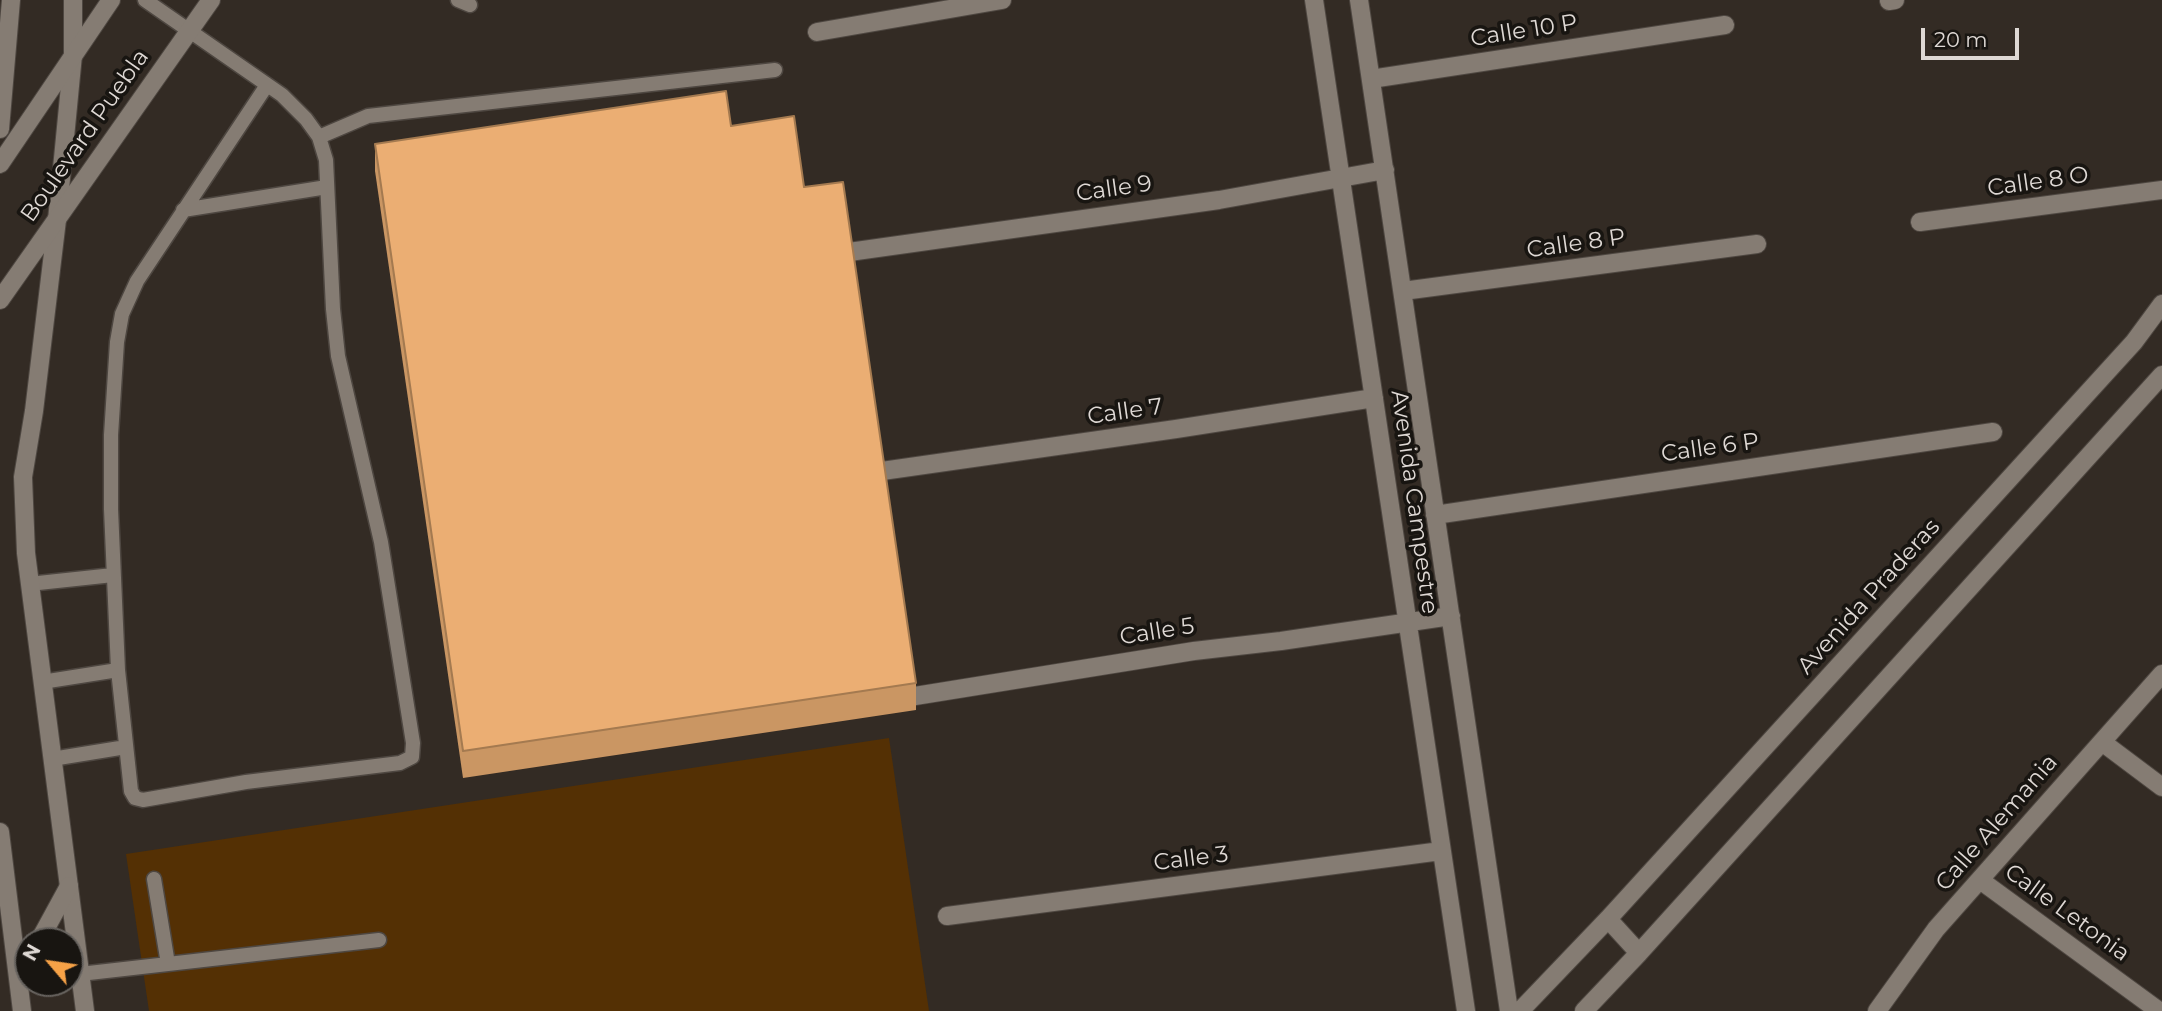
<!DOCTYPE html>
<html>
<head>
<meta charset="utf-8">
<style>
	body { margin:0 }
	#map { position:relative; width:2162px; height:1011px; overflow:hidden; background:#332b24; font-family:Montserrat,sans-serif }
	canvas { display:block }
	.north { position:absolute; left:14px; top:927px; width:70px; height:70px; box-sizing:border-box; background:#181511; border:2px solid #67635f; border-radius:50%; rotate:299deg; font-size:19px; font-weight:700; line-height:28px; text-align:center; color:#ded8d4 }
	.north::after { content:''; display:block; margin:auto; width:24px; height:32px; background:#f6a247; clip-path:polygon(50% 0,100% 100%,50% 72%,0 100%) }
	.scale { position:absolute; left:1921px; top:28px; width:98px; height:32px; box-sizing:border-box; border:4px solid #ded8d4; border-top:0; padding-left:9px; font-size:21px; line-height:24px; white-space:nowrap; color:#ded8d4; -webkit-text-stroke:5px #181511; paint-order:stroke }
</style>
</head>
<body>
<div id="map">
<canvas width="2162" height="1011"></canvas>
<div class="north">N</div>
<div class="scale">20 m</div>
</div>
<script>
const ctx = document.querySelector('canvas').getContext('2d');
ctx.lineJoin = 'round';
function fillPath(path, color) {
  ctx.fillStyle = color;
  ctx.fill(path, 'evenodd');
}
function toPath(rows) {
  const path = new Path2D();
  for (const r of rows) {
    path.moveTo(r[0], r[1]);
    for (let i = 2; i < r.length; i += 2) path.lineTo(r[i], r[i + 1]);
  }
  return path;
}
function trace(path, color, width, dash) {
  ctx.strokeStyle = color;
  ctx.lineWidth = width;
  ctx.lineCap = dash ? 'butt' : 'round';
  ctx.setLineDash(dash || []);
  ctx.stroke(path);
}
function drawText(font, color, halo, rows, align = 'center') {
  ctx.font = font + ' Montserrat,sans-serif';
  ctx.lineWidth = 7;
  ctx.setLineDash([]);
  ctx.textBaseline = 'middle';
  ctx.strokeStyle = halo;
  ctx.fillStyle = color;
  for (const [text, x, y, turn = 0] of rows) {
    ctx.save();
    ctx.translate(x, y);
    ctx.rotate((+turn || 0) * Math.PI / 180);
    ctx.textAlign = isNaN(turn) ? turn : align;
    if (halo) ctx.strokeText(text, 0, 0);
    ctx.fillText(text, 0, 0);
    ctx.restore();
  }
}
const green = toPath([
	[889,738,929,1011,149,1011,126,854]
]);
const service = toPath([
	[145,0,282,95,306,119,319,137,326,160,333,309,338,356,381,542,413,743,412,757,400,763,246,782,143,800,135,798,131,791,118,670,111,509,111,435,117,342,122,314,137,281,267,85],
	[458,0,470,5],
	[319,137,368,116,775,70],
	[183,210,327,187],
	[29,584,113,575],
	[42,682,118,670],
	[52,759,126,747],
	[154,879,168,964],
	[80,974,379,940]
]);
const minor = toPath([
	[73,0,73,55,57,220,34,411,23,477,26,553,85,1011],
	[1314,0,1466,1011],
	[1359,0,1509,1011],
	[1889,1,1895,0],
	[817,32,1002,0],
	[1371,79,1725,25],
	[1920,222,2162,190],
	[849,252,1219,200,1385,170],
	[1403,291,1757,244],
	[882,471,1176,429,1374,398],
	[1435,515,1993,432],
	[915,696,1194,651,1281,641,1451,616],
	[2102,742,2162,787],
	[1980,880,2159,1011],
	[947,916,1441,851],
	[1608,919,1639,953],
	[1520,1011,1608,919,2134,342,2162,304],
	[1584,1011,1639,953,2162,375],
	[1877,1011,1936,929,2162,674]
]);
const tertiary = toPath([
	[0,164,111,0],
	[0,300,211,0]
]);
const secondary = toPath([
	[0,129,11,0],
	[0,832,22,1011],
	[39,941,69,886]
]);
const wall = toPath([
	[731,126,804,187,916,683,916,710,463,778,375,171,375,144]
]);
const building = toPath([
	[726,91,731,126,794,116,804,187,843,182,916,683,463,751,375,144,726,91]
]);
const streetNames = [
	["Calle 10 P",1524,31,-9],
	["Boulevard Puebla",85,136,-55],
	["Calle 8 O",2038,182,-8],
	["Calle 9",1114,189,-8],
	["Calle 8 P",1576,244,-8],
	["Calle 7",1125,412,-8],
	["Calle 6 P",1710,448,-8],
	["Avenida Campestre",1414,502,82],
	["Avenida Praderas",1869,597,-48],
	["Calle 5",1157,632,-9],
	["Calle Alemania",1997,823,-49],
	["Calle 3",1191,859,-7],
	["Calle Letonia",2067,913,36]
];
fillPath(green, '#543004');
trace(service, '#4e4741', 17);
trace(minor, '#4e4741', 20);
trace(tertiary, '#4e4741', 20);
trace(secondary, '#4e4741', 20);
trace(service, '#857c73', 14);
trace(minor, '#857c73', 18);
trace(tertiary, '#857c73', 18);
trace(secondary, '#857c73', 18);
fillPath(wall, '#ca9663');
fillPath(building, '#ebae73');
trace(building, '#a47a50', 2);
drawText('23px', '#ded8d4', '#181511', streetNames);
</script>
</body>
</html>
